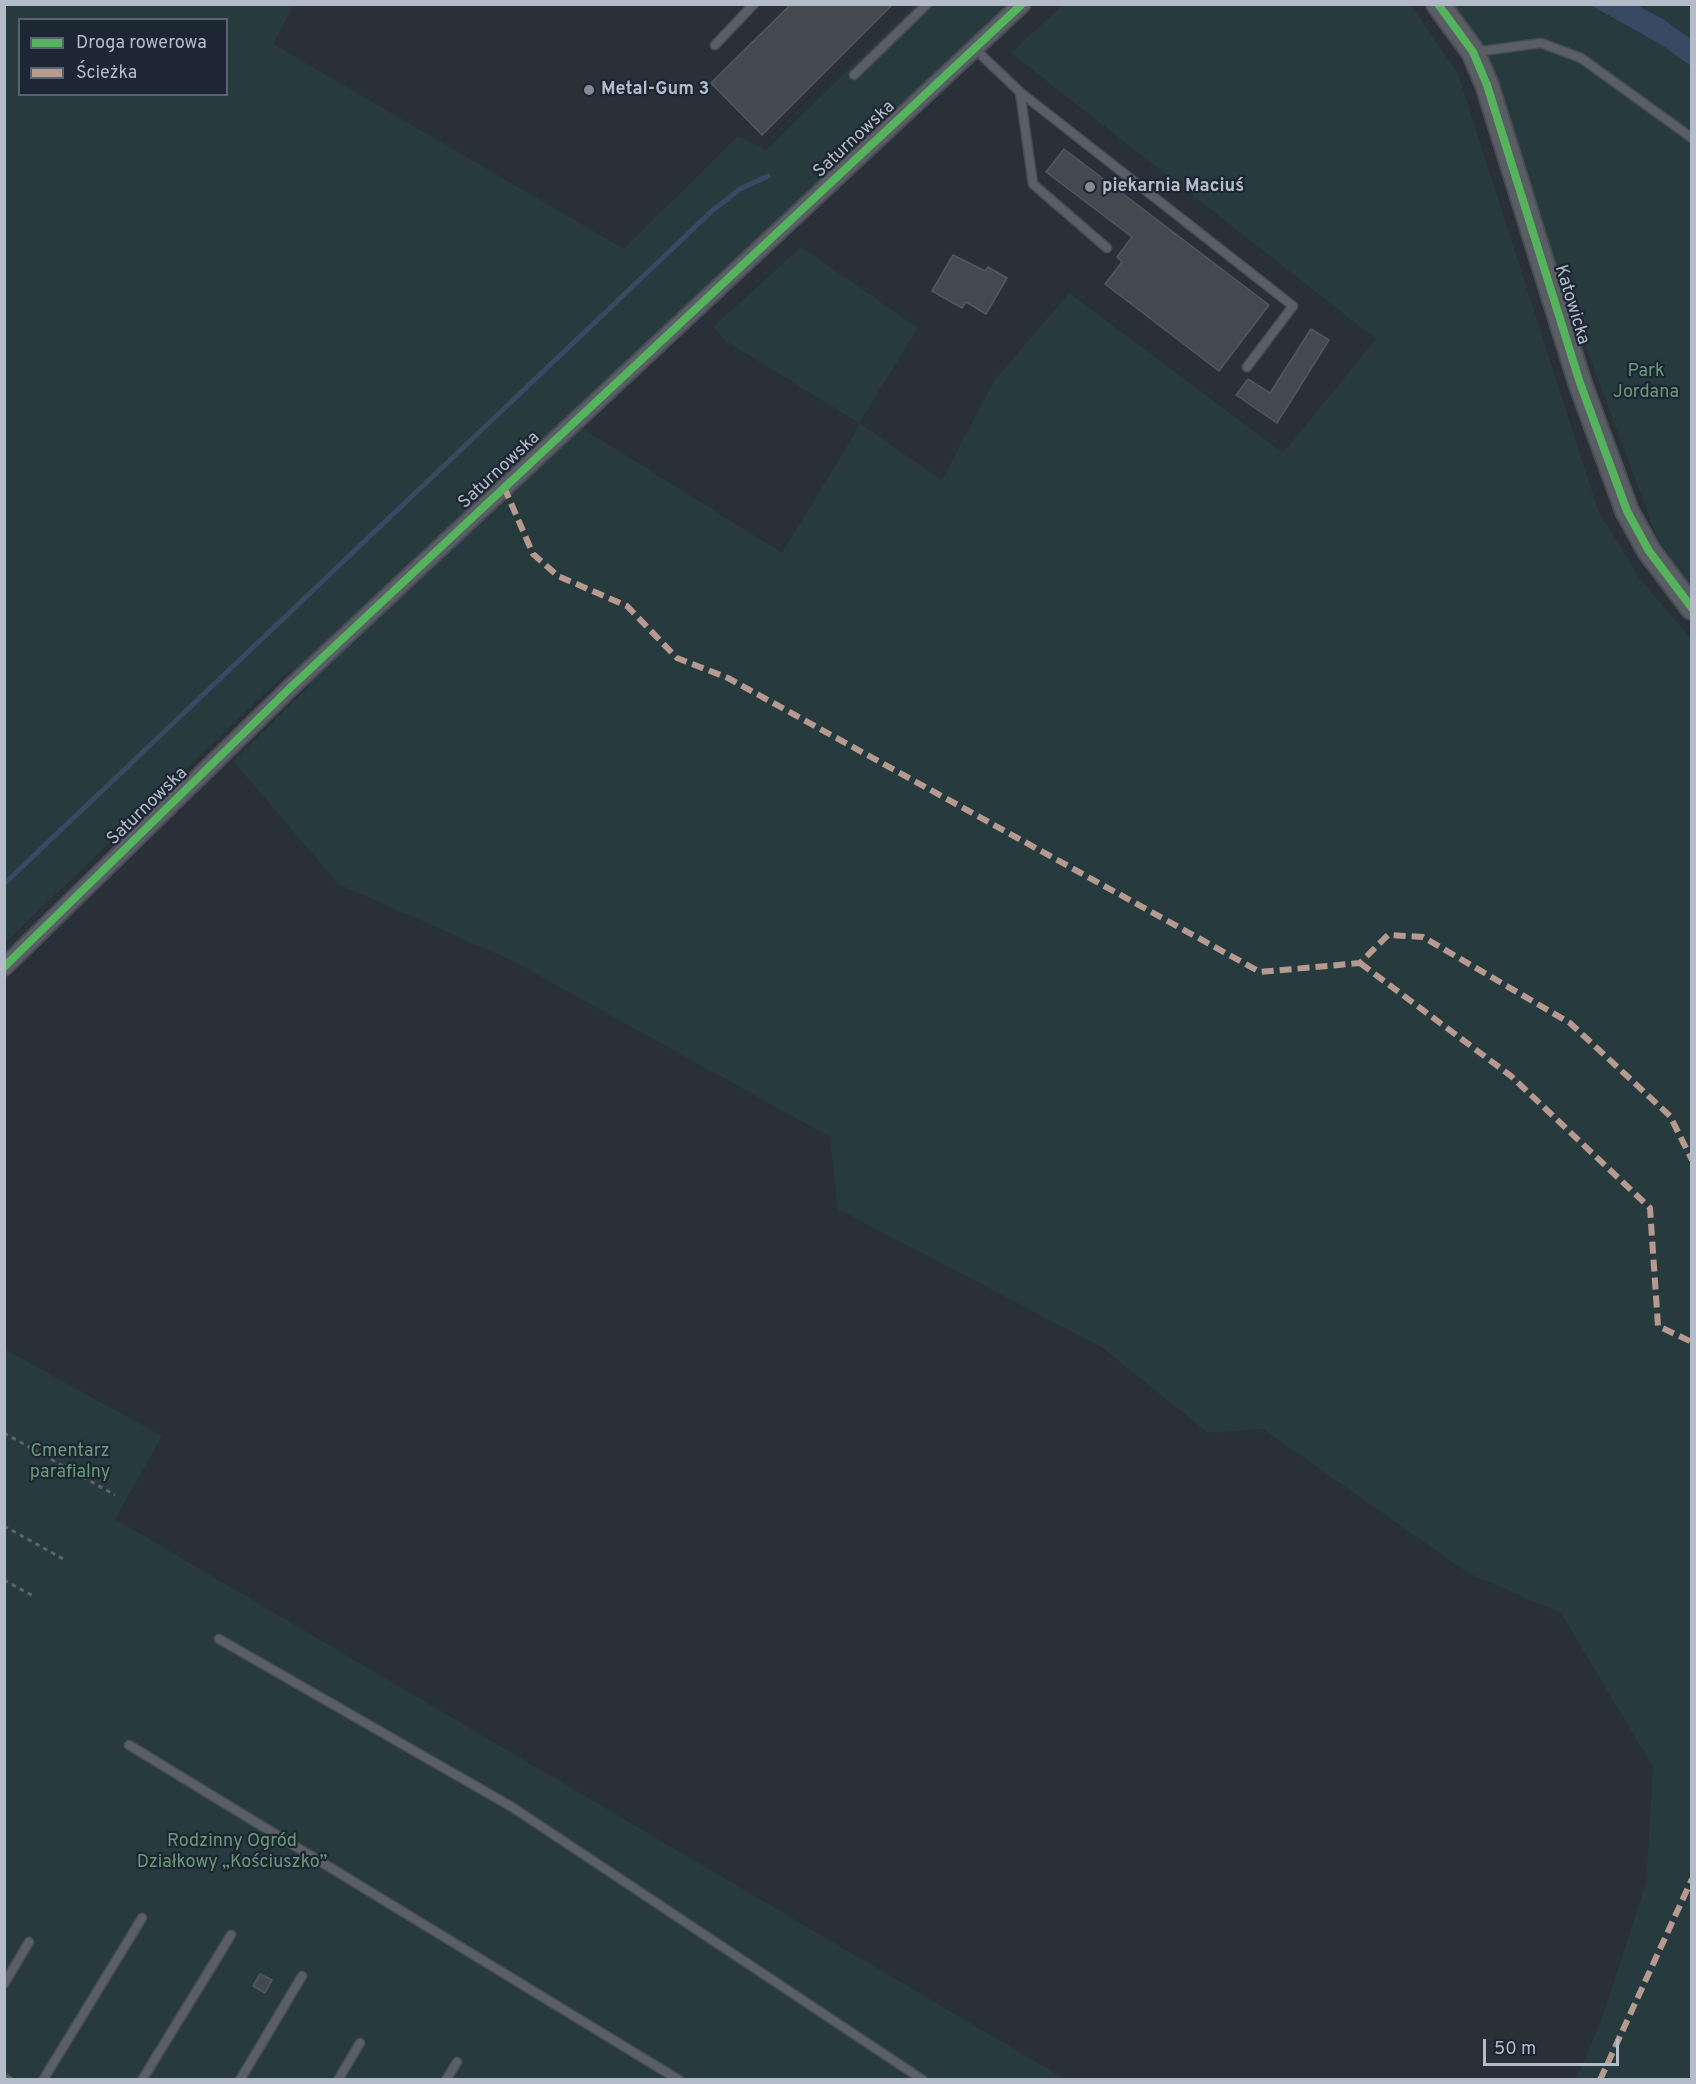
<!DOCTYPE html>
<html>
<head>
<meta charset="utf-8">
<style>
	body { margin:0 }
	#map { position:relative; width:1696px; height:2084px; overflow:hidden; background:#2a3038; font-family:Overpass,sans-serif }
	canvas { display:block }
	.frame { position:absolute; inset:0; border:6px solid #b4bcc9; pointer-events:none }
	.legend { position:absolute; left:18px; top:18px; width:210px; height:78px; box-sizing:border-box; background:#1d2633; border:2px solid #59626f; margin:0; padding:8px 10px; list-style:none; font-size:18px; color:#b4bcc9 }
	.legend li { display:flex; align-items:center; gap:12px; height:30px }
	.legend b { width:30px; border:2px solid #59626f }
	.scale { position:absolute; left:1483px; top:2039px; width:136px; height:27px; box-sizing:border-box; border:3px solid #b4bcc9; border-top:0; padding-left:8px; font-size:18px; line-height:21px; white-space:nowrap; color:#b4bcc9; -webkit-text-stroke:4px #1d2633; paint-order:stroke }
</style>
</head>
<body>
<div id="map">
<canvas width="1696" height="2084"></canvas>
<div class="frame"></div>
<ul class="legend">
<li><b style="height:8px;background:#56b35d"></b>Droga rowerowa</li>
<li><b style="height:8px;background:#b69a8f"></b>Ścieżka</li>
</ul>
<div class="scale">50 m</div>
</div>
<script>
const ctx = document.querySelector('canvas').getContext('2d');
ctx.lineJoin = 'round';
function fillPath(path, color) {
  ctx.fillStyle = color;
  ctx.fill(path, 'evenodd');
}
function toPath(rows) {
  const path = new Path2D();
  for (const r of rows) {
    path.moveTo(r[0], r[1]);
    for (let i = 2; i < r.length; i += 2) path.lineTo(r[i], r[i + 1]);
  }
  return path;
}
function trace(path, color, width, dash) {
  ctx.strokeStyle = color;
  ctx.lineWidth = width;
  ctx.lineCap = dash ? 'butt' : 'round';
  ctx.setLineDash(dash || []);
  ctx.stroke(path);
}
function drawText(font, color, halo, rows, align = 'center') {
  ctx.font = font + ' Overpass,sans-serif';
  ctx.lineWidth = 4.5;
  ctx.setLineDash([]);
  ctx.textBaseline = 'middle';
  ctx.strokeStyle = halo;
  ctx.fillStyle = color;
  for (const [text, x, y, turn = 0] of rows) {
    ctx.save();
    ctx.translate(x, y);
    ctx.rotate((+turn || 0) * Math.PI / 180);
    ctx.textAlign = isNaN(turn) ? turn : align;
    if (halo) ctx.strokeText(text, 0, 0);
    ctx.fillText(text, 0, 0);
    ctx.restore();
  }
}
const green = toPath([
	[5,5,294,5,273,44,624,249,738,136,766,150,914,5,1005,5,582,428,782,553,854,435,859,423,726,341,713,327,801,247,918,328,859,423,942,480,994,381,1069,293,1283,453,1376,339,1011,53,1063,5,1411,5,1458,74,1598,510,1638,576,1691,639,1691,2079,1576,2079,1601,2021,1646,1883,1653,1767,1561,1613,1468,1573,1263,1429,1208,1433,1103,1348,838,1209,830,1137,513,961,338,884,233,761,309,686,290,669,5,943],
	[20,20,226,20,226,94,20,94],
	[1448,5,1590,5,1660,44,1691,66,1691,587,1658,540,1563,285,1481,50],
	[1637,5,1691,5,1691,39,1663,19],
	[4,1349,162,1436,115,1519,1065,2079,5,2079]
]);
const water = toPath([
	[1590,5,1637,5,1663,19,1691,39,1691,66,1660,44]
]);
const stream = toPath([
	[4,884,713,210,740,189,768,176]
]);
const building = toPath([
	[791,4,893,4,762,135,711,83,791,4],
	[1064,149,1269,305,1219,371,1105,284,1122,262,1117,257,1132,237,1046,172,1064,149],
	[953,255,985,271,988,267,1007,278,986,314,966,302,962,308,932,291,953,255],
	[1311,329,1329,340,1277,423,1236,395,1248,379,1270,393,1311,329],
	[260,1974,272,1980,265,1993,253,1986,260,1974]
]);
const path = toPath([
	[4,1433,115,1495],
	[4,1526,67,1561],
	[4,1580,35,1597]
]);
const lane = toPath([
	[715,45,754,4],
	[975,49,1020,92,1293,306,1247,367],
	[1475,52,1541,43,1581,58,1692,138],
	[854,75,927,4],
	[1020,92,1033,184,1107,248],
	[219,1639,512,1807,923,2080],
	[129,1745,679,2080],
	[4,1984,29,1942],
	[4,2078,8,2080],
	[43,2080,142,1918],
	[142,2080,231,1935],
	[240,2080,302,1976],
	[338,2080,360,2043],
	[446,2080,457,2062]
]);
const street = toPath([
	[4,967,291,687,1022,4]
]);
const secondary = toPath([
	[1438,4,1473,52,1487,85,1580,383,1627,511,1649,551,1692,608]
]);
const quiet = toPath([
	[504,487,533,554,558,576,627,606,677,658,728,678,1260,972,1360,963,1388,935,1423,937,1570,1023,1670,1116,1692,1160],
	[1360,963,1511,1076,1650,1208,1658,1326,1692,1342],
	[1600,2080,1692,1879]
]);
const cycleway = toPath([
	[1438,4,1473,52,1487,85,1580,383,1627,511,1649,551,1692,608],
	[4,967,291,687,1022,4]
]);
const markers = [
	[589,90,6,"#848b96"],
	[1090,187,6,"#848b96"]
];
const poiNames = [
	["Metal-Gum 3",601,90],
	["piekarnia Maciuś",1102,187]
];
const streetNames = [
	["Saturnowska",855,140,-43],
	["Katowicka",1571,305,73],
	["Saturnowska",500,471,-43],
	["Saturnowska",148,807,-44]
];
const parkNames = [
	["Park",1646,372],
	["Jordana",1646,393],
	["Cmentarz",70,1452],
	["parafialny",70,1473],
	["Rodzinny Ogród",232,1842],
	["Działkowy „Kościuszko”",232,1863]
];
fillPath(green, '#273a3e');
fillPath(water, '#384963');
trace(stream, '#384963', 5);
fillPath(building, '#444950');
trace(building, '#52575f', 1.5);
trace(lane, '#484c53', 11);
trace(street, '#484c53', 20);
trace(secondary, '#484c53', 26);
trace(path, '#5d636a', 3, [4.5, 4.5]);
trace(lane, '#5a5e66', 8);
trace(street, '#5a5e66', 16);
trace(secondary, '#595d64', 22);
trace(quiet, '#b69a8f', 6, [12, 6]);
trace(cycleway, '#56b35d', 8);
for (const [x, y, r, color] of markers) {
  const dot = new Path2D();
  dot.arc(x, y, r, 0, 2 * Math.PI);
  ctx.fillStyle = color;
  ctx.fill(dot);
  trace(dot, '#1d2633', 2);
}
drawText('bold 18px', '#b4bcc9', '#1d2633', poiNames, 'left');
drawText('18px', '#b4bcc9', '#1d2633', streetNames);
drawText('18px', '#6b9a76', '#1d2633', parkNames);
</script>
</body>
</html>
